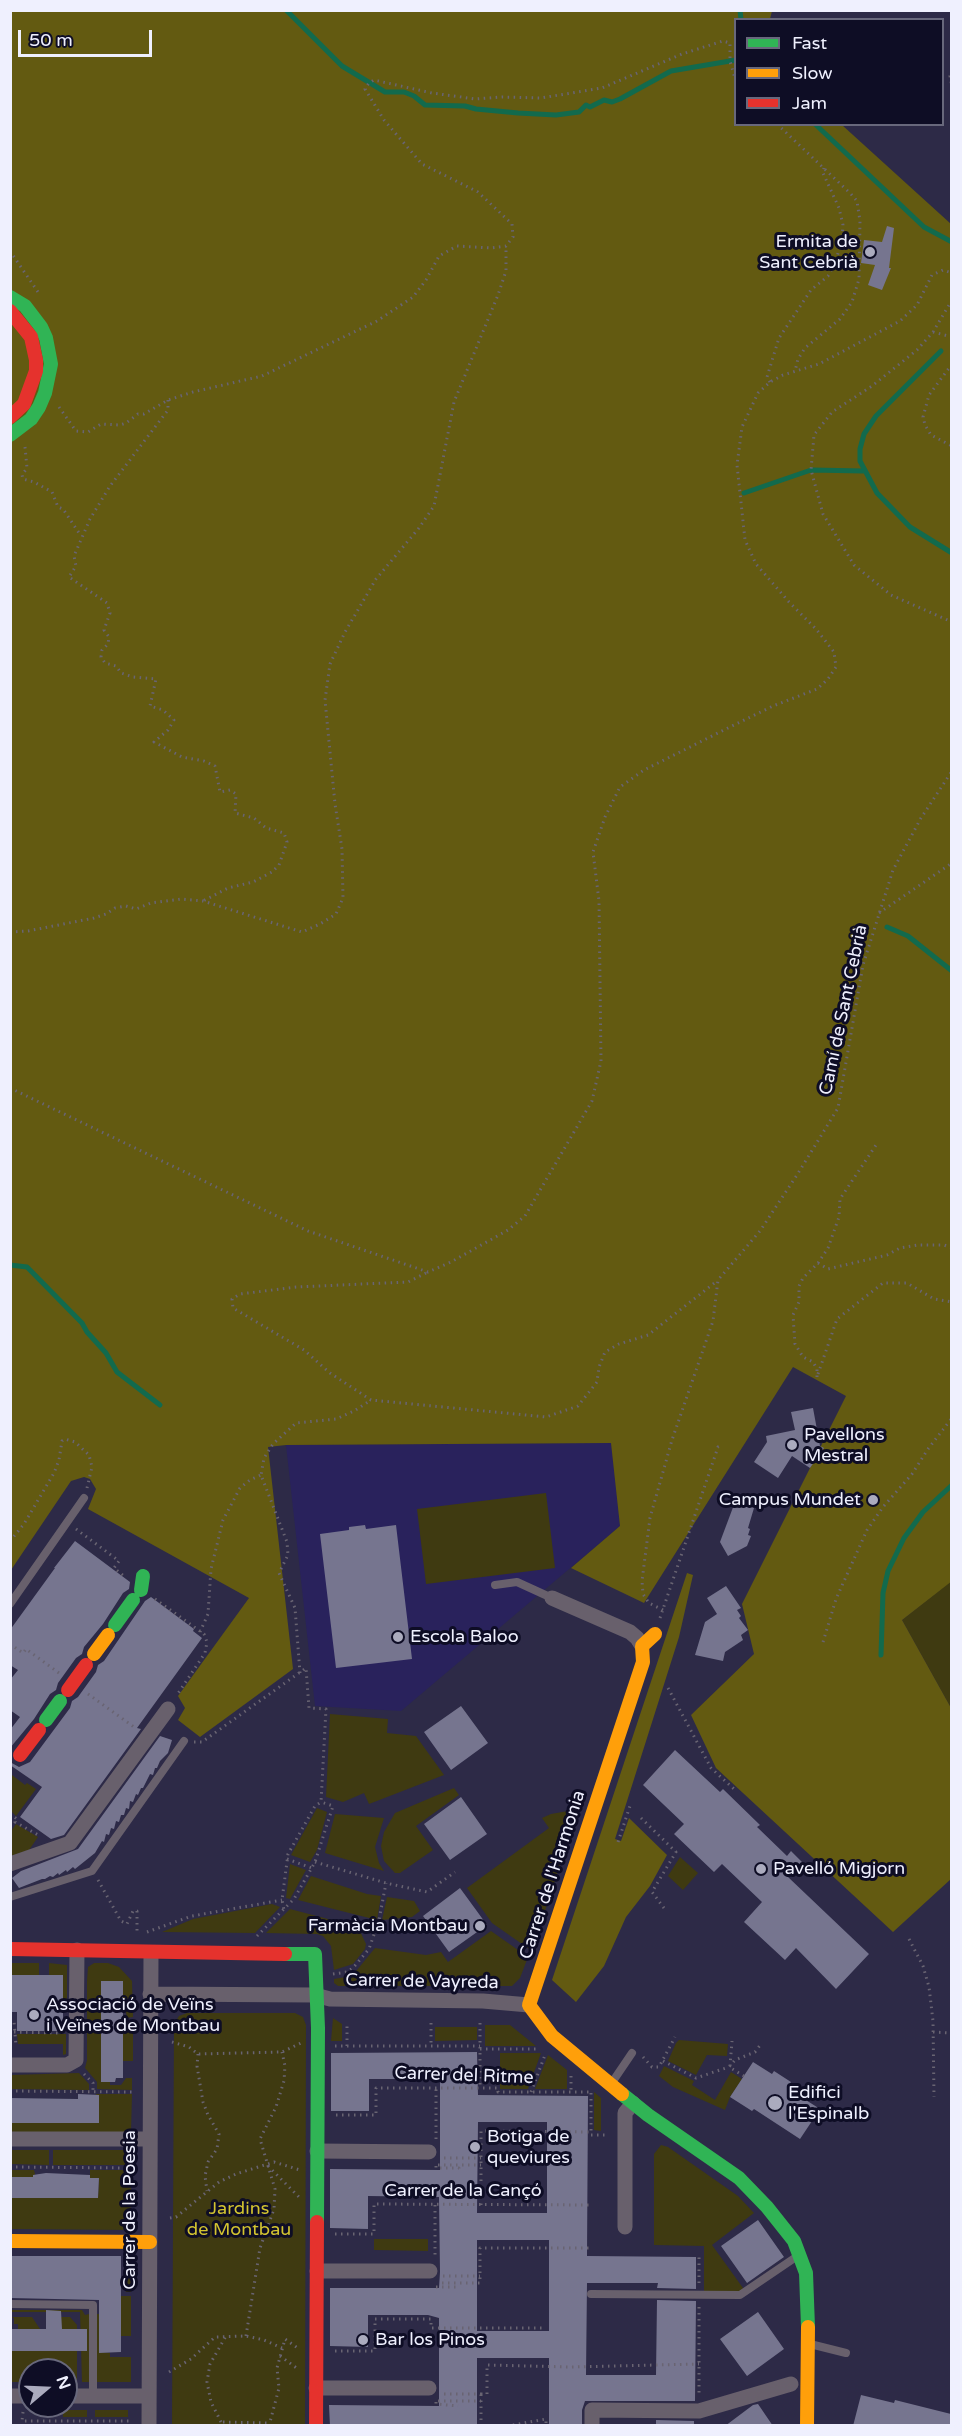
<!DOCTYPE html>
<html>
<head>
<meta charset="utf-8">
<style>
	body { margin:0 }
	#map { position:relative; width:962px; height:2436px; overflow:hidden; background:#2d2a47; font-family:"Varela Round",sans-serif }
	canvas { display:block }
	.frame { position:absolute; inset:0; border:12px solid #eff0fe; pointer-events:none }
	.legend { position:absolute; left:734px; top:18px; width:210px; height:108px; box-sizing:border-box; background:#0e0d25; border:2px solid #68687c; margin:0; padding:8px 10px; list-style:none; font-size:18px; color:#eff0fe }
	.legend li { display:flex; align-items:center; gap:12px; height:30px }
	.legend b { width:30px; border:2px solid #68687c }
	.north { position:absolute; left:18px; top:2358px; width:60px; height:60px; box-sizing:border-box; background:#0e0d25; border:2px solid #68687c; border-radius:50%; rotate:71deg; font-size:16px; font-weight:700; line-height:24px; text-align:center; color:#eff0fe }
	.north::after { content:''; display:block; margin:auto; width:21px; height:27px; background:#ababbe; clip-path:polygon(50% 0,100% 100%,50% 72%,0 100%) }
	.scale { position:absolute; left:18px; top:30px; width:134px; height:27px; box-sizing:border-box; border:3px solid #eff0fe; border-top:0; padding-left:8px; font-size:18px; line-height:21px; white-space:nowrap; color:#eff0fe; -webkit-text-stroke:4px #0e0d25; paint-order:stroke }
</style>
</head>
<body>
<div id="map">
<canvas width="962" height="2436"></canvas>
<div class="frame"></div>
<ul class="legend">
<li><b style="height:8px;background:#30b455"></b>Fast</li>
<li><b style="height:8px;background:#ff9f0a"></b>Slow</li>
<li><b style="height:8px;background:#e5322d"></b>Jam</li>
</ul>
<div class="north">N</div>
<div class="scale">50 m</div>
</div>
<script>
const ctx = document.querySelector('canvas').getContext('2d');
ctx.lineJoin = 'round';
function fillPath(path, color) {
  ctx.fillStyle = color;
  ctx.fill(path, 'evenodd');
}
function toPath(rows) {
  const path = new Path2D();
  for (const r of rows) {
    path.moveTo(r[0], r[1]);
    for (let i = 2; i < r.length; i += 2) path.lineTo(r[i], r[i + 1]);
  }
  return path;
}
function trace(path, color, width, dash) {
  ctx.strokeStyle = color;
  ctx.lineWidth = width;
  ctx.lineCap = dash ? 'butt' : 'round';
  ctx.setLineDash(dash || []);
  ctx.stroke(path);
}
function drawText(font, color, halo, rows, align = 'center') {
  ctx.font = font + ' "Varela Round",sans-serif';
  ctx.lineWidth = 6;
  ctx.setLineDash([]);
  ctx.textBaseline = 'middle';
  ctx.strokeStyle = halo;
  ctx.fillStyle = color;
  for (const [text, x, y, turn = 0] of rows) {
    ctx.save();
    ctx.translate(x, y);
    ctx.rotate((+turn || 0) * Math.PI / 180);
    ctx.textAlign = isNaN(turn) ? turn : align;
    if (halo) ctx.strokeText(text, 0, 0);
    ctx.fillText(text, 0, 0);
    ctx.restore();
  }
}
const built = toPath([
	[611,1443,620,1526,401,1711,315,1706,286,1445]
]);
const green = toPath([
	[546,1493,555,1568,426,1584,417,1509],
	[951,1581,951,1708,902,1620],
	[330,1714,388,1719,387,1733,416,1736,444,1775,369,1804,364,1793,343,1802,326,1797],
	[12,1775,25,1785,27,1783,36,1789,16,1816,11,1811],
	[454,1788,459,1795,416,1826,433,1850,400,1873,395,1873,384,1861,381,1846,384,1832,395,1813],
	[317,1808,327,1812,317,1850,310,1862,291,1855],
	[568,1811,577,1813,532,1951,492,1923,467,1888,549,1828,542,1818,551,1814],
	[335,1814,384,1818,375,1847,379,1863,384,1871,325,1853],
	[16,1824,38,1837,29,1850,11,1856,11,1831],
	[680,1857,698,1873,683,1890,668,1876],
	[290,1864,306,1870,290,1899,286,1898],
	[311,1876,367,1894,381,1896,377,1920,298,1900],
	[387,1897,414,1901,420,1911,412,1917,382,1920],
	[272,1904,280,1907,255,1933,162,1932,193,1919],
	[290,1909,358,1927,366,1944,365,1949,353,1964,334,1970,331,1946,323,1936,317,1934,266,1933],
	[491,1931,528,1957,520,1978,512,1986,338,1986,334,1983,334,1979,346,1977,357,1970,375,1948,426,1955,441,1952,448,1962],
	[11,1963,39,1963,39,1975,11,1975],
	[49,1963,67,1965,67,2005,63,2005,63,1975,49,1975],
	[94,1963,108,1963,119,1967,132,1981,133,2017,127,2018,126,2012,123,2012,101,1981,101,2077,110,2078,110,2085,121,2085,126,2078,132,2078,132,2090,97,2089,97,2082,85,2068,87,2060,87,1981,88,1967],
	[187,2013,295,2013,303,2017,306,2025,305,2425,172,2425,174,2024,179,2016],
	[333,2018,342,2024,342,2041,331,2041],
	[122,2022,133,2022,133,2061,122,2061],
	[485,2025,510,2025,536,2046,485,2046],
	[435,2027,477,2027,477,2040,435,2041],
	[17,2034,66,2034,66,2054,63,2055,63,2044,18,2044],
	[679,2040,728,2044,727,2056,707,2055,696,2075,668,2061,676,2043],
	[500,2053,541,2053,528,2089,500,2089],
	[548,2055,567,2070,567,2089,535,2089],
	[664,2066,694,2081,692,2085,715,2100,731,2072,742,2079,730,2097,725,2110,673,2087,659,2076],
	[79,2073,89,2084,89,2090,11,2089,11,2075],
	[594,2092,601,2098,601,2131,594,2130],
	[96,2094,132,2094,131,2132,11,2132,11,2123,99,2123,99,2102,91,2102,96,2099],
	[661,2145,668,2147,738,2196,754,2213,712,2245,743,2288,742,2291,704,2291,704,2246,654,2245,654,2154],
	[11,2150,49,2150,49,2165,11,2164],
	[53,2150,125,2150,131,2157,131,2165,53,2165],
	[11,2170,34,2170,35,2174,33,2177,11,2177],
	[90,2170,131,2170,131,2230,11,2229,11,2198,98,2198,99,2178,90,2178],
	[374,2239,428,2239,428,2251,374,2250],
	[126,2256,131,2256,131,2292,126,2292,125,2287],
	[121,2296,131,2296,131,2336,121,2336],
	[11,2310,82,2310,85,2315,89,2314,89,2382,82,2382,80,2312,11,2312],
	[97,2314,99,2314,99,2352,110,2353,110,2357,131,2357,131,2382,97,2382],
	[11,2317,32,2317,40,2329,18,2329,18,2324,14,2324,14,2318],
	[50,2317,70,2317,77,2325,77,2382,66,2382,66,2370,30,2370,30,2382,11,2382,11,2351,75,2351,76,2329,62,2329],
	[63,2410,87,2410,87,2417,63,2417],
	[95,2410,128,2410,128,2417,95,2417]
]);
const forest = toPath([
	[11,11,772,11,770,19,736,20,736,124,842,125,951,224,952,1581,902,1620,951,1708,951,1879,893,1932,716,1768,691,1715,754,1654,742,1604,846,1396,793,1367,644,1603,571,1568,620,1526,611,1443,286,1445,268,1447,293,1669,200,1737,178,1720,185,1708,178,1696,249,1598,88,1509,96,1489,90,1479,84,1477,71,1481,11,1570],
	[687,1573,693,1575,679,1637,615,1839,621,1841,629,1818,667,1855,650,1886,626,1917,604,1966,576,2002,552,1980]
]);
const stream = toPath([
	[286,10,342,66,385,92,404,92,414,96,425,105,465,106,476,109,518,113,556,115,579,112,586,105,590,107,604,100,612,102,620,99,671,71,736,60],
	[740,10,741,20],
	[815,124,924,227,952,242],
	[941,351,876,416,864,434,860,449,860,461,877,493,910,527,952,553],
	[744,493,811,470,864,471],
	[887,927,908,936,952,971],
	[10,1265,27,1267,82,1323,87,1332,106,1353,117,1372,160,1405],
	[881,1655,883,1593,888,1571,904,1538,923,1512,952,1485]
]);
const building = toPath([
	[887,226,894,228,889,268,891,268,882,290,868,285,875,265,861,263,864,240,882,242],
	[813,1408,820,1446,824,1448,810,1468,792,1456,778,1478,754,1462,767,1442,766,1436,795,1430,791,1412],
	[735,1502,754,1508,748,1528,750,1529,748,1535,751,1536,747,1546,728,1556,720,1542],
	[365,1525,366,1529,396,1525,412,1659,336,1668,320,1534,349,1530,349,1527],
	[75,1541,130,1582,129,1589,123,1593,103,1624,84,1647,82,1654,76,1658,58,1683,56,1690,50,1694,34,1719,10,1748,10,1730,20,1717,10,1710,10,1680,18,1670,10,1665,10,1630,55,1568,54,1568],
	[726,1586,741,1608,737,1610,741,1616,739,1618,748,1630,741,1635,743,1640,725,1652,723,1661,695,1655,705,1622,717,1614,707,1598],
	[151,1597,194,1629,193,1631,202,1638,137,1728,141,1729,64,1835,51,1839,20,1817,42,1787,10,1765,10,1762,19,1767,30,1762,70,1708,72,1701,78,1697,96,1672,98,1665,104,1661,145,1601],
	[461,1706,488,1743,451,1770,424,1732],
	[160,1736,172,1740,168,1753,160,1761,157,1768,155,1768,153,1775,150,1774,143,1788,141,1788,138,1795,136,1794,133,1802,130,1801,129,1809,126,1808,124,1815,121,1815,119,1822,116,1821,114,1829,111,1828,109,1835,106,1834,104,1842,102,1841,95,1853,75,1869,73,1867,67,1872,66,1870,59,1875,58,1873,53,1877,50,1876,45,1879,42,1879,19,1888,12,1878,21,1871,78,1849],
	[675,1750,720,1792,723,1789,760,1825,757,1827,787,1856,791,1851,802,1862,788,1877,869,1954,836,1989,796,1948,785,1960,744,1922,762,1902,722,1864,714,1872,674,1834,684,1824,643,1785],
	[461,1797,487,1834,450,1860,424,1824],
	[460,1888,487,1925,449,1952,423,1916],
	[10,1975,63,1975,63,2031,17,2031,17,2012,10,2012],
	[101,1981,123,1981,123,2078,116,2078,115,2082,101,2082],
	[477,2052,478,2095,588,2096,587,2256,696,2257,696,2289,657,2288,658,2283,587,2283,586,2375,656,2375,657,2300,696,2301,695,2401,585,2401,582,2410,582,2426,549,2426,549,2358,477,2358,477,2426,330,2426,329,2405,439,2406,439,2318,428,2315,368,2315,368,2347,330,2346,330,2288,439,2288,440,2272,439,2197,368,2196,368,2229,330,2228,330,2169,440,2170,440,2079,369,2079,369,2111,331,2111,331,2053],
	[478,2122,547,2122,547,2213,477,2213],
	[477,2240,549,2240,549,2331,477,2331],
	[753,2062,772,2074,774,2071,791,2082,787,2088,820,2109,800,2139,754,2109,752,2111,730,2097],
	[78,2094,99,2095,99,2123,10,2123,10,2098,78,2099],
	[46,2173,90,2175,90,2178,99,2178,98,2198,10,2198,10,2177,33,2177,33,2175],
	[758,2220,784,2257,747,2283,721,2246],
	[10,2256,121,2256,121,2352,99,2353,99,2300,10,2298],
	[46,2310,61,2311,62,2329,87,2329,87,2351,10,2351,10,2329,46,2329],
	[758,2312,784,2349,747,2376,720,2339],
	[861,2395,894,2403,895,2400,951,2414,951,2426,853,2426],
	[758,2404,773,2426,725,2426,753,2405],
	[656,2420,694,2421,694,2426,656,2426]
]);
const path = toPath([
	[952,70,950,76,952,87],
	[777,124,851,194,857,201,860,221,859,279,852,302,840,319,805,348,798,359,795,371],
	[10,251,38,292],
	[952,300,933,332,917,350,872,386,832,412,814,435,811,470,823,514,854,565,891,595,952,622],
	[933,332,952,337],
	[952,364,929,395,923,417,925,425,931,435,952,446],
	[770,382,767,377,779,338,811,290,828,276,835,263,842,240,843,225,839,208,823,173,824,168],
	[168,400,168,410,110,486,90,519,74,556,76,566,69,577,107,603,110,613,104,630,109,637,108,644,102,650,101,657,105,663,116,666,121,673,133,677,156,679,150,706,163,710,174,720,168,730,154,742,182,757,204,761,215,766,220,792,230,790,236,794,235,813,254,818,266,828,284,833,287,842,279,865,272,872,253,882,228,888,203,901],
	[59,407,76,431,88,432,101,424,120,425,126,423,138,414,144,414,168,400,193,392,262,376,377,321,413,297,426,280,439,256,457,246,491,248,506,246,513,237,512,224,478,192,422,164,384,120,365,89,369,83,374,80,432,93,475,99,502,97,541,98,602,88,682,54,723,41,730,43,730,61,736,82],
	[25,447,27,468,22,475,23,479,34,482,52,492,58,507,63,509,81,536],
	[879,913,952,863],
	[10,932,28,931,94,918,106,914,115,908,126,906,136,909,151,903,181,899,203,901,302,932,320,924,336,914,343,898,342,849,335,804,325,700,330,664,345,632,376,579,419,528,434,506,454,402,498,295,506,271,506,246],
	[10,1088,308,1231,428,1272,451,1262,508,1230,525,1216,592,1101,601,1061,599,901,593,852,605,817,620,787,644,770,730,727,773,706,817,689,828,679,836,667,834,652,816,629,789,602,756,564,745,540,737,465,742,427,758,393,770,382,783,375,819,364,900,321,917,305,932,275,943,270,952,273],
	[818,1263,828,1269,887,1255,900,1248,918,1245,944,1245,952,1248],
	[426,1273,408,1282,296,1287,240,1294,232,1299,233,1308,304,1350,330,1373,371,1400,546,1417,578,1406,597,1382,599,1367,605,1352,619,1344,648,1335,717,1281],
	[818,1374,837,1319,883,1283,907,1283,934,1299,952,1302],
	[817,1377,817,1369,813,1362,803,1357,795,1344,793,1315,799,1302,799,1286,803,1278,818,1263,828,1248,839,1217,840,1199,876,1145],
	[76,1529,119,1561,114,1568,125,1577],
	[10,1541,24,1524,54,1473,59,1460,62,1441,65,1439,75,1442,89,1455,92,1467,87,1488],
	[155,1599,204,1634,207,1642,205,1653,177,1695],
	[663,1610,649,1603,643,1594,642,1581,650,1518,672,1440,713,1321,718,1280,760,1231,797,1175,838,1108,863,965,893,870,921,818,952,771],
	[660,1618,718,1447,723,1445],
	[200,1632,208,1614,211,1569,223,1520,240,1488,250,1480,261,1475],
	[823,1642,836,1599,867,1530,883,1507,912,1474,928,1449,952,1418],
	[10,1644,23,1653,26,1649,59,1673],
	[300,1673,295,1608,279,1573,288,1555,287,1542,261,1475,264,1458,273,1444,296,1423,336,1419,354,1411,371,1400],
	[668,1688,711,1768,735,1790],
	[88,1694,134,1727],
	[194,1742,202,1742,306,1668,309,1708,326,1709,321,1802,315,1806,288,1854,282,1900,284,1910],
	[10,1814,17,1819,15,1822,40,1836],
	[641,1818,676,1852,652,1892,664,1908],
	[618,1842,630,1806],
	[287,1859,312,1868],
	[315,1862,386,1883,427,1892,455,1872],
	[98,1880,121,1921,127,1924,133,1911,137,1911,137,1932,140,1932],
	[147,1932,192,1916,282,1900],
	[257,1936,294,1899,315,1862,333,1806,321,1802],
	[909,1939,923,1966,929,1987,933,2021,934,2097],
	[333,1974,347,1972,353,1968,369,1949,379,1920,386,1883],
	[10,2021,14,2021,16,2046],
	[431,2023,431,2046],
	[480,2023,480,2088],
	[14,2032,60,2033],
	[933,2032,952,2033],
	[172,2042,189,2047,198,2054,282,2052,301,2043],
	[335,2046,480,2046],
	[347,2046,347,2023],
	[480,2049,539,2049],
	[198,2054,197,2066,203,2102,208,2115,219,2134,217,2149,208,2162,205,2176,207,2191],
	[643,2057,652,2067,659,2067,675,2037],
	[663,2061,696,2078,729,2067],
	[730,2066,732,2041],
	[84,2074,93,2083,93,2091],
	[571,2076,571,2092],
	[744,2076,729,2067,735,2060,755,2052,761,2044],
	[10,2091,134,2092],
	[531,2092,545,2055],
	[591,2093,591,2135,607,2135],
	[336,2115,376,2115,376,2088,498,2088,498,2092,591,2092],
	[436,2139,436,2088],
	[444,2158,481,2158],
	[438,2165,481,2165],
	[268,2166,300,2198],
	[436,2166,436,2168,459,2168,459,2170],
	[10,2167,133,2168],
	[435,2205,435,2257],
	[481,2205,481,2131,591,2132],
	[170,2218,176,2217,219,2182,236,2174,274,2162,300,2170],
	[335,2234,374,2234,374,2204,592,2205],
	[443,2276,480,2276],
	[442,2283,480,2283,480,2248,592,2248],
	[699,2283,699,2255],
	[436,2287,457,2287,458,2288],
	[699,2307,699,2394],
	[246,2336,260,2248,274,2209,275,2189,260,2139,276,2107,284,2081,285,2066,282,2052],
	[335,2351,375,2351,375,2319,431,2319,431,2328,546,2328],
	[280,2356,298,2369],
	[169,2372,191,2359,215,2337,246,2336,264,2340,282,2348],
	[444,2394,481,2394],
	[481,2394,487,2394,487,2365,571,2367,699,2364],
	[438,2401,481,2401],
	[436,2402,436,2404,458,2406],
	[23,2412,22,2421,131,2421],
	[221,2422,211,2402,207,2382,210,2364,226,2336],
	[221,2426,221,2422,269,2423],
	[269,2426,279,2388,277,2368,285,2339,299,2349],
	[481,2426,481,2394],
	[507,2426,546,2419,546,2426]
]);
const lane = toPath([
	[495,1585,517,1582,552,1598],
	[10,1604,84,1498],
	[10,1897,92,1871,184,1741],
	[611,2084,632,2053],
	[591,2294,740,2295,799,2255],
	[10,2304,93,2305,93,2396],
	[810,2344,846,2353]
]);
const street = toPath([
	[552,1598,630,1632,637,1638,642,1646],
	[10,1864,70,1843,168,1709],
	[150,1994,315,1995,330,1999,483,2001,529,2005],
	[10,2065,67,2065,76,2060,77,1950],
	[10,2139,150,2139],
	[317,2151,429,2152],
	[625,2227,625,2113,633,2103],
	[317,2271,430,2271],
	[316,2388,429,2388],
	[10,2396,30,2396],
	[66,2396,149,2396],
	[149,2426,151,1953],
	[592,2426,592,2410,699,2411,791,2384]
]);
const fast = toPath([
	[10,297,25,306,41,327,46,338,51,364,45,393,39,407,31,419,10,435],
	[141,1590,143,1576],
	[115,1625,133,1600],
	[46,1720,60,1701],
	[285,1954,315,1954,318,2028,317,2222],
	[622,2094,648,2115,739,2178,767,2207,794,2241,806,2273,808,2327]
]);
const slow = toPath([
	[94,1654,108,1635],
	[622,2094,552,2036,529,2005,643,1662,642,1646,655,1634],
	[10,2241,150,2242],
	[807,2426,808,2327]
]);
const jam = toPath([
	[10,311,31,337,36,360,36,371,24,404,10,417],
	[68,1690,86,1665],
	[20,1755,39,1730],
	[10,1949,285,1954],
	[316,2426,317,2222]
]);
const markers = [
	[870,252,6,"#ababbe"],
	[792,1445,6,"#ababbe"],
	[873,1500,6,"#ababbe"],
	[398,1637,6,"#ababbe"],
	[761,1869,6,"#ababbe"],
	[480,1926,6,"#ababbe"],
	[34,2015,6,"#ababbe"],
	[775,2103,8,"#ababbe"],
	[475,2147,6,"#ababbe"],
	[363,2340,6,"#ababbe"]
];
const poiNames = [
	["Ermita de",858,242,"right"],
	["Sant Cebrià",858,263,"right"],
	["Pavellons",804,1435],
	["Mestral",804,1456],
	["Campus Mundet",861,1500,"right"],
	["Escola Baloo",410,1637],
	["Pavelló Migjorn",773,1869],
	["Farmàcia Montbau",468,1926,"right"],
	["Associació de Veïns",46,2005],
	["i Veïnes de Montbau",46,2026],
	["Edifici",788,2093],
	["l'Espinalb",788,2114],
	["Botiga de",487,2137],
	["queviures",487,2158],
	["Bar los Pinos",375,2340]
];
const streetNames = [
	["Camí de Sant Cebrià",844,1010,-78],
	["Carrer de l'Harmonia",553,1875,-72],
	["Carrer de Vayreda",422,1982,1],
	["Carrer del Ritme",464,2076,2],
	["Carrer de la Cançó",463,2191],
	["Carrer de la Poesia",130,2210,-90]
];
const parkNames = [
	["Jardins",239,2209],
	["de Montbau",239,2230]
];
fillPath(built, '#29225c');
fillPath(green, '#3f3a11');
fillPath(forest, '#635a11');
trace(stream, '#126a4d', 5);
fillPath(building, '#76758f');
trace(path, '#696472', 3, [1.5, 4.5]);
trace(lane, '#68606c', 8);
trace(street, '#68606c', 15);
trace(fast, '#30b455', 14);
trace(slow, '#ff9f0a', 14);
trace(jam, '#e5322d', 14);
for (const [x, y, r, color] of markers) {
  const dot = new Path2D();
  dot.arc(x, y, r, 0, 2 * Math.PI);
  ctx.fillStyle = color;
  ctx.fill(dot);
  trace(dot, '#0e0d25', 2);
}
drawText('18px', '#eff0fe', '#0e0d25', poiNames, 'left');
drawText('18px', '#eff0fe', '#0e0d25', streetNames);
drawText('18px', '#d3c430', '#0e0d25', parkNames);
</script>
</body>
</html>
